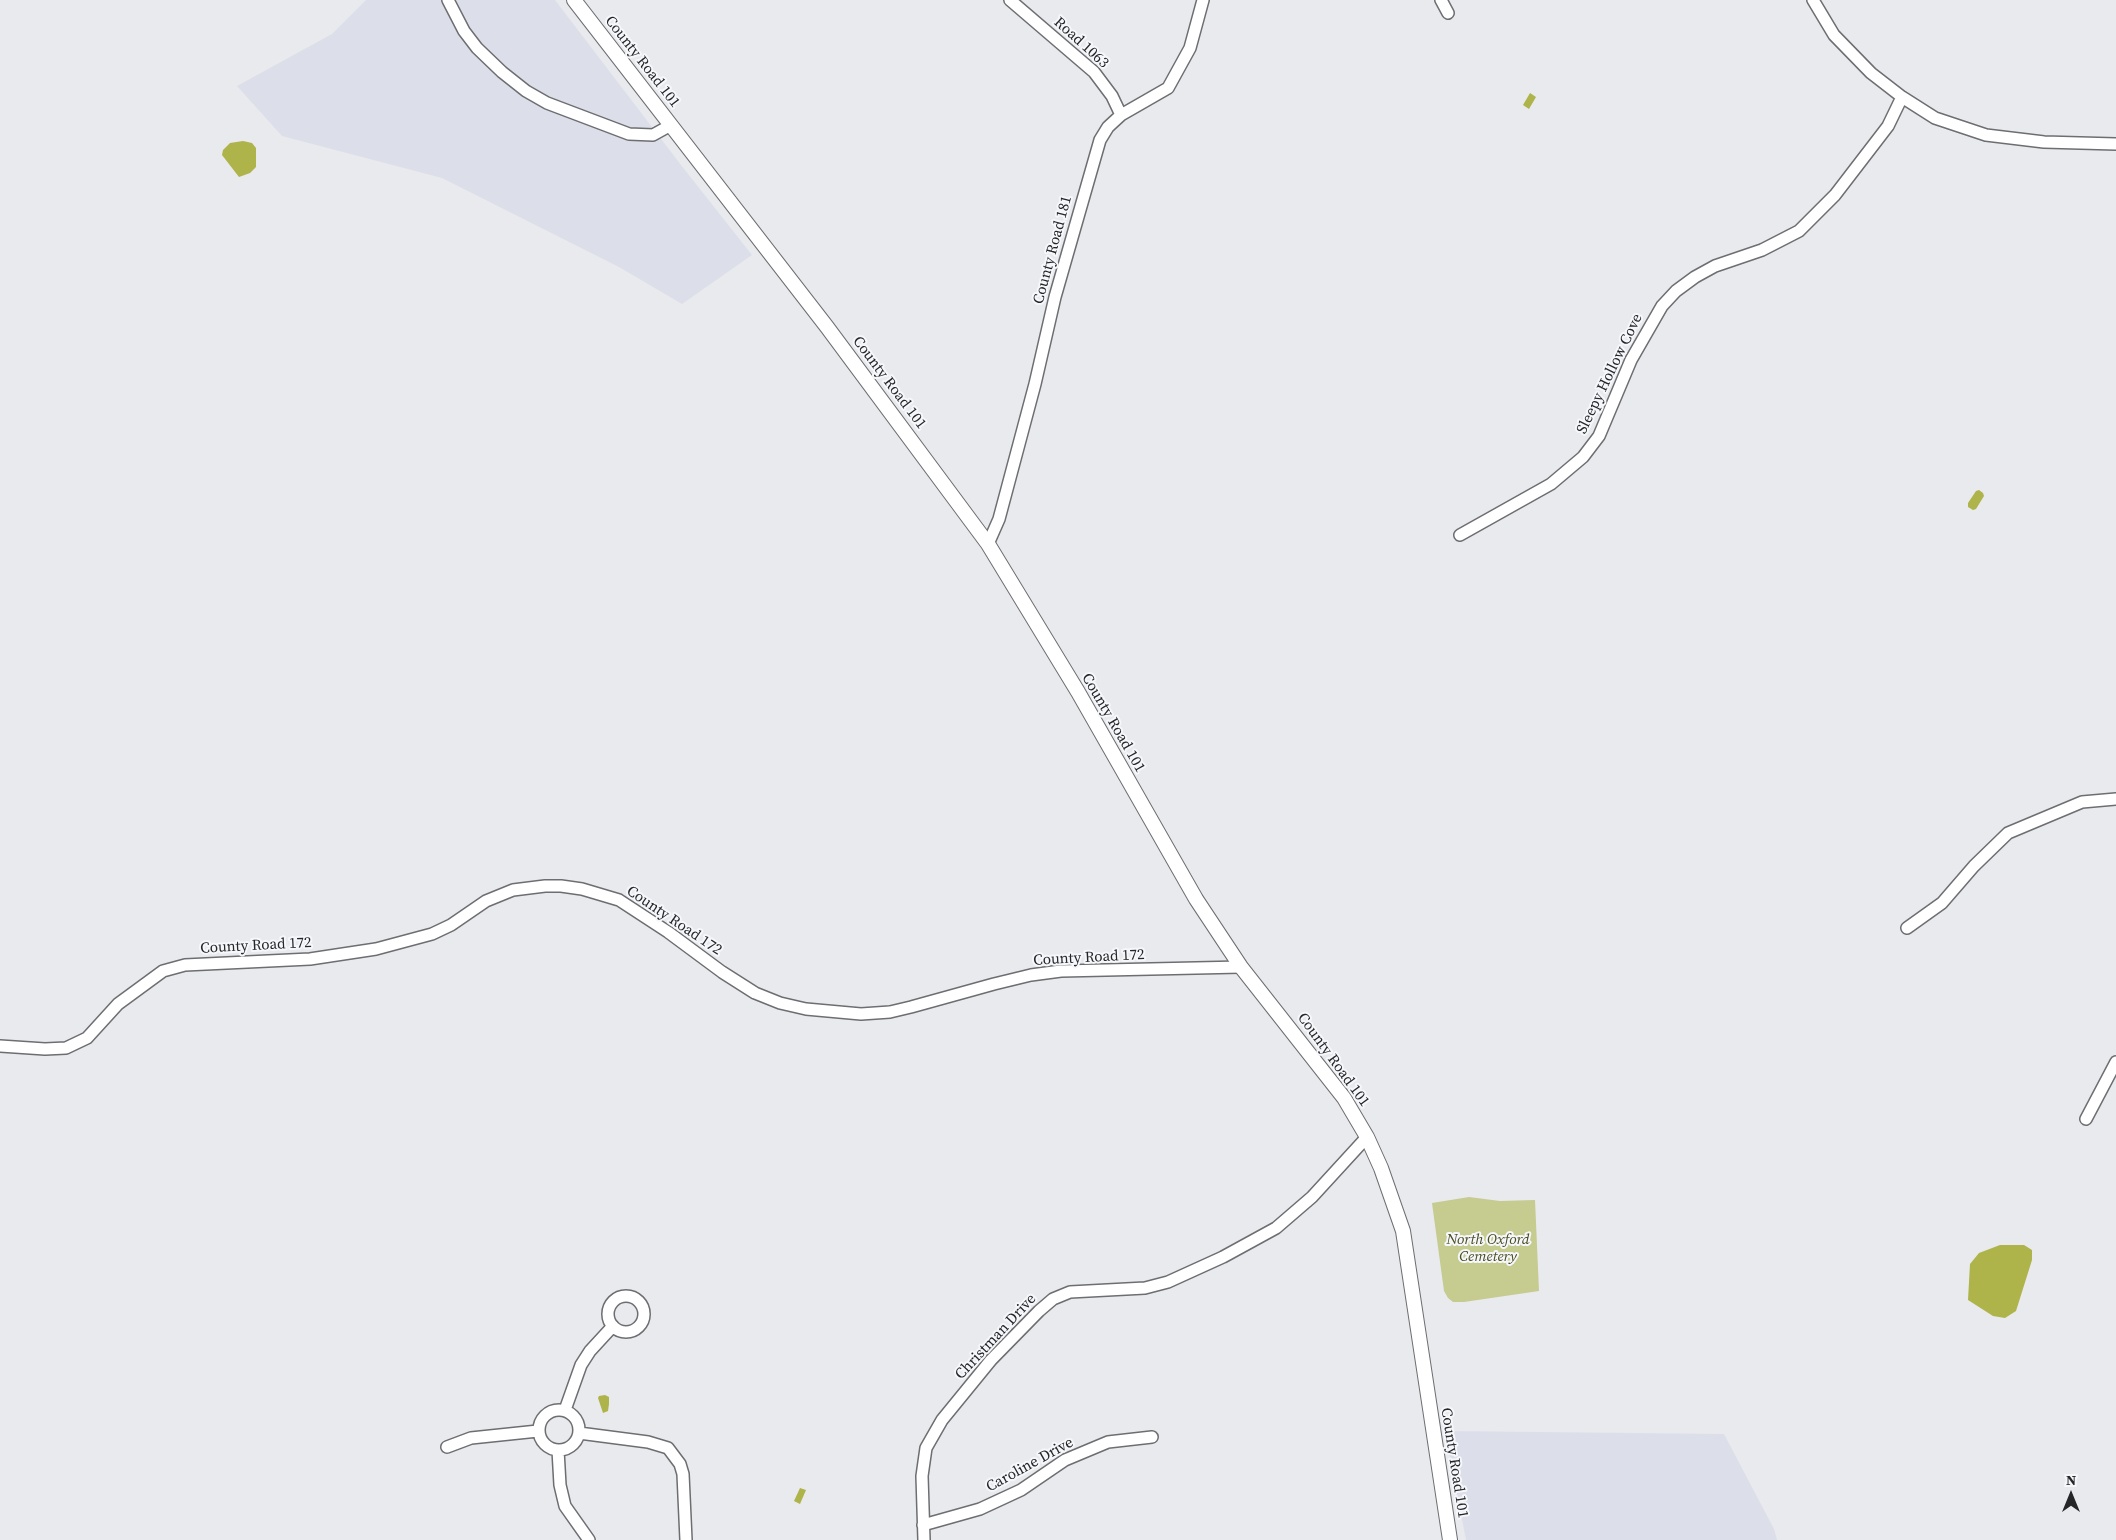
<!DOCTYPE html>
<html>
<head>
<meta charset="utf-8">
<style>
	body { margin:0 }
	#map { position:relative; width:2116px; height:1540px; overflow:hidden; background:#e9eaed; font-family:"Source Serif 4",serif }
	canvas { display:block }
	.north { position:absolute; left:2046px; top:1470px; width:50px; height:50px; -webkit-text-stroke:4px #f6f7fb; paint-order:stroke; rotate:0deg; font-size:14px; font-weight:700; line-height:20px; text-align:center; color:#252627 }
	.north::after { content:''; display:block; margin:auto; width:18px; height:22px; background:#252627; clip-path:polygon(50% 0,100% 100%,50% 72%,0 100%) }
</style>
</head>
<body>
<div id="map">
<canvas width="2116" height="1540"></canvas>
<div class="north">N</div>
</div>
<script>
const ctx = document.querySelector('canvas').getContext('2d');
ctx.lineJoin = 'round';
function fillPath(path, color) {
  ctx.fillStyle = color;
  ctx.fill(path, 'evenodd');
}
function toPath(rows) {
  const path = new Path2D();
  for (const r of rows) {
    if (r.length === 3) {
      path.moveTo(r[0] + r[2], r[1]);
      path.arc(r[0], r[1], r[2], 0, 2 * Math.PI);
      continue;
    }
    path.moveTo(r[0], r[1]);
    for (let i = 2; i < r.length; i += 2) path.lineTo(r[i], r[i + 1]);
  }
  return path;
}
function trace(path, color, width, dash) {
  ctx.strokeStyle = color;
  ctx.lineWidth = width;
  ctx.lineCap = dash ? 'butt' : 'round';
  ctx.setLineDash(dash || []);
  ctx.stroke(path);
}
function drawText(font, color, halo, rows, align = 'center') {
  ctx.font = font + ' "Source Serif 4",serif';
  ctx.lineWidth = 4;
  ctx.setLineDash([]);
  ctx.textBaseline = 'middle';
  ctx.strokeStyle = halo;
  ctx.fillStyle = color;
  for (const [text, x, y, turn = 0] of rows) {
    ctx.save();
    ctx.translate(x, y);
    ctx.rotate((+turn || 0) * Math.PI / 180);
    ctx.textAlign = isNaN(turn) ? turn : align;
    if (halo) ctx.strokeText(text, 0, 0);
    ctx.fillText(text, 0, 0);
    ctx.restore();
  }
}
const built = toPath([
	[366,0,555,0,681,165,752,255,682,304,619,267,442,178,282,136,237,86,332,34],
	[1445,1431,1724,1434,1774,1529,1777,1540,1466,1540]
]);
const green = toPath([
	[1469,1197,1500,1201,1535,1200,1539,1291,1464,1302,1453,1302,1448,1298,1444,1291,1432,1203]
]);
const water = toPath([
	[1530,93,1536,97,1529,109,1523,105],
	[243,141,252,143,256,148,256,167,250,173,239,177,222,155,223,150,230,143],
	[1979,490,1983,493,1984,496,1976,509,1973,510,1968,507,1968,503,1976,491],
	[2000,1245,2024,1245,2032,1250,2032,1260,2016,1311,2005,1318,1993,1316,1968,1300,1970,1264,1979,1253],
	[605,1395,609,1397,609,1404,608,1411,603,1413,598,1398,599,1396],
	[800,1488,806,1490,800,1504,794,1501]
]);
const minor = toPath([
	[448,0,464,31,477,48,502,72,526,91,547,103,629,134,653,135,671,125],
	[1010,0,1094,72,1112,96,1121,115],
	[1441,0,1448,13],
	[1813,0,1834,35,1871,73,1902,97,1935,118,1986,135,2044,142,2116,144],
	[1460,535,1551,484,1583,457,1599,436,1631,360,1662,306,1676,291,1695,277,1715,266,1762,250,1799,231,1835,195,1888,126,1902,97],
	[988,544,999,519,1035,384,1055,297,1100,140,1108,127,1121,115,1168,88,1190,48,1203,0],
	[1907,928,1942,903,1974,866,2008,833,2082,802,2116,799],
	[0,1046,45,1049,66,1048,87,1038,118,1004,163,971,185,965,310,959,376,949,432,934,451,925,486,901,513,890,545,886,561,886,582,889,619,900,668,932,722,972,755,993,780,1003,806,1009,861,1014,890,1012,911,1007,994,984,1031,975,1061,971,1241,967],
	[2086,1119,2116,1062],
	[626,1314,18],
	[559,1430,20],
	[565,1410,581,1365,590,1351,613,1326],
	[579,1433,648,1442,668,1448,680,1464,683,1474,686,1540],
	[447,1447,471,1438,538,1431],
	[558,1450,560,1485,565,1506,589,1540],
	[923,1525,980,1509,1021,1490,1065,1460,1108,1442,1152,1437],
	[924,1540,922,1476,926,1448,942,1420,991,1360,1039,1311,1053,1299,1070,1292,1145,1288,1168,1282,1223,1257,1276,1228,1312,1197,1367,1137]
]);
const tertiary = toPath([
	[574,0,827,327,988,544,1078,692,1196,899,1241,967,1344,1098,1367,1137,1381,1168,1403,1231,1450,1540]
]);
const streetNames = [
	["Road 1063",1081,43,42],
	["County Road 101",642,62,52],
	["County Road 181",1053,250,-75],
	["Sleepy Hollow Cove",1610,374,-64],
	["County Road 101",889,383,53],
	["County Road 101",1113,723,60],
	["County Road 172",674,921,34],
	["County Road 172",256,946,-3],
	["County Road 172",1089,958,-3],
	["County Road 101",1333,1060,54],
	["Christman Drive",996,1337,-47],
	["County Road 101",1454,1463,81],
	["Caroline Drive",1030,1465,-29]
];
const parkNames = [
	["North Oxford",1488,1240],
	["Cemetery",1488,1257]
];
fillPath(built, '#dcdfe9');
fillPath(green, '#c6cb90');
fillPath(water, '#aeb34a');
trace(minor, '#6d6e71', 14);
trace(tertiary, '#6d6e71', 16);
trace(minor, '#fff', 11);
trace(tertiary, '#fff', 14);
drawText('15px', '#252627', '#f6f7fb', streetNames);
drawText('italic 15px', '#4a4c21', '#f6f7fb', parkNames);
</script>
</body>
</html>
